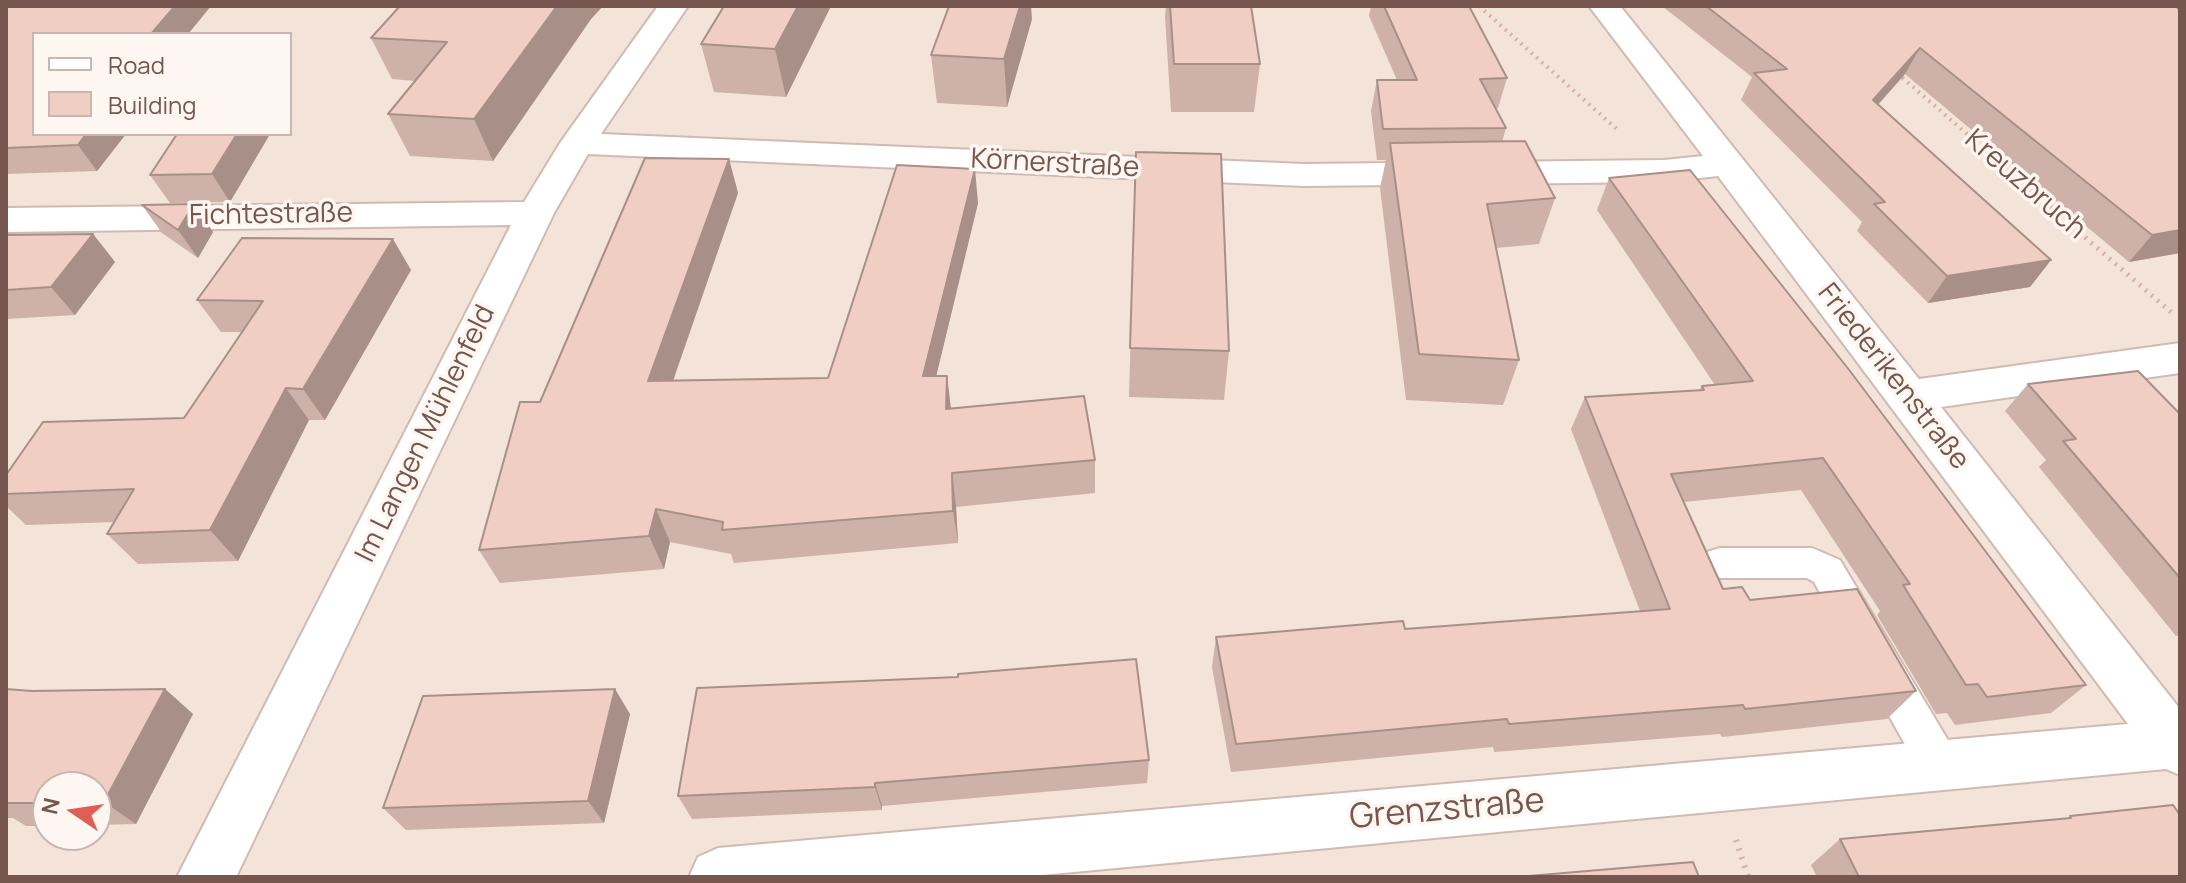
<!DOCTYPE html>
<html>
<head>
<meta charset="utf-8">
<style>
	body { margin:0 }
	#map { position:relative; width:2186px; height:883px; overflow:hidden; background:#fcf2ea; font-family:Manrope,sans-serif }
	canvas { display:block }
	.frame { position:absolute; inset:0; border:8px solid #76564e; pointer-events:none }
	.legend { position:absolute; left:32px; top:32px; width:260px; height:104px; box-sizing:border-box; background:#fef7f1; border:2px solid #c8b7b0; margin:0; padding:10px 14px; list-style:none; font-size:24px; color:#76564e }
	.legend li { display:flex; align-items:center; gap:16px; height:40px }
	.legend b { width:40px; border:2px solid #c8b7b0 }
	.north { position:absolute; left:32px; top:771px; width:80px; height:80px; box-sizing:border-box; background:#fef7f1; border:2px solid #c8b7b0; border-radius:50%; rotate:283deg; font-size:22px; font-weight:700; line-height:32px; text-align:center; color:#76564e }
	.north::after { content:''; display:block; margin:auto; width:28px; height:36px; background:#e05f55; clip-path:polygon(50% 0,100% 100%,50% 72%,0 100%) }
</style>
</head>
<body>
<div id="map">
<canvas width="2186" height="883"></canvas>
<div class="frame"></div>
<ul class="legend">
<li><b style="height:10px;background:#fff"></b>Road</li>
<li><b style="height:22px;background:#f0cec3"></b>Building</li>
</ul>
<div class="north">N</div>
</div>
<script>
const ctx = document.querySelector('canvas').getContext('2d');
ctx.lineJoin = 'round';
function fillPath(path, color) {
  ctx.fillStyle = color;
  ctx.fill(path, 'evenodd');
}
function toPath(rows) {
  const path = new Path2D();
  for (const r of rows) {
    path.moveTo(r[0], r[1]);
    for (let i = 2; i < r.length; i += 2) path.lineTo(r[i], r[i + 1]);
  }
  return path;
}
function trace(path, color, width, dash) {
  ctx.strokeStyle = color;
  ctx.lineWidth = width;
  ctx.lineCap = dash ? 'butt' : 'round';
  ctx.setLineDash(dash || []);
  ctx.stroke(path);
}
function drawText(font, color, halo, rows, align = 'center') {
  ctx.font = font + ' Manrope,sans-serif';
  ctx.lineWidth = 7;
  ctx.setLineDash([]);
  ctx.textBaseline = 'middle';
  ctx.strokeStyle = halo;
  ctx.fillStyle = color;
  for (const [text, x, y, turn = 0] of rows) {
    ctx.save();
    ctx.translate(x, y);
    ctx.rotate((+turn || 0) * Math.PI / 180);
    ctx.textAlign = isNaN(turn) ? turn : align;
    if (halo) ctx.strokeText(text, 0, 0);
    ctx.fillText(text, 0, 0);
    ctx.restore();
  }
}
const residential = toPath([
	[6,6,2180,6,2180,877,6,877],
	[34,34,290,34,290,134,34,134],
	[48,787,96,787,96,835,48,835]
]);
const pathFar2 = toPath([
	[1479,6,1619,131],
	[1897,73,2082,234]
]);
const pathFar1 = toPath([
	[2079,232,2173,314]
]);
const path = toPath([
	[1736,840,1748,877]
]);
const service = toPath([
	[1720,548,1812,548,1840,560,1955,752,1961,766,1955,780,1940,785,1925,780,1814,582,1807,578,1720,578,1707,574,1702,563,1707,552,1720,548]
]);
const minor = toPath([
	[658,6,688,6,601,134,1304,164,1664,160,1703,156,1589,6,1620,6,1919,379,2180,343,2180,373,1941,407,2180,709,2180,775,2166,769,1021,877,689,877,698,857,718,848,2128,724,1718,176,1664,182,1304,186,588,154,554,213,236,877,177,877,511,225,6,232,6,208,524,202,560,143,658,6]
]);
const wall = toPath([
	[6,6,211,6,188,34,34,34,34,134,126,134,97,171,6,174],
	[400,6,603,6,591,19,493,161,410,156,388,114,415,81,392,79,371,38],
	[831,6,786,97,714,92,701,44],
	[1166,6,1251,6,1260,64,1254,112,1171,112,1165,16],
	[1371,6,1469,6,1507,78,1498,108,1496,109,1506,128,1502,142,1555,198,1539,244,1496,248,1519,360,1503,405,1406,400,1380,188,1386,160,1377,160,1371,111,1377,80,1397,80,1369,16],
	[1662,6,2175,6,2180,10,2180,253,2129,262,1905,74,1878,105,2051,260,2030,287,1928,303,1857,231,1862,222,1741,100,1752,77],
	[1032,19,1007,107,937,103,931,55],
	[270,134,230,202,170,203,150,175],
	[1136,152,1229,351,1224,400,1129,397],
	[729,159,738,193,673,381,828,378,978,203,936,376,947,376,951,409,1095,460,1095,493,956,507,958,543,734,563,731,554,670,542,664,569,500,583,479,550,540,402],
	[1609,178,2086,685,2051,713,1955,725,1947,713,1936,714,1877,615,1880,611,1801,490,1684,502,1723,589,1750,600,1916,691,1887,719,1722,737,1720,734,1494,752,1493,747,1231,772,1212,667,1216,637,1405,629,1640,611,1571,429,1585,397,1699,390,1702,386,1715,385,1597,210],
	[194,204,213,232,198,258,162,233,142,205],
	[93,234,115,262,75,315,6,319,6,235],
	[411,270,325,420,309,420,238,561,138,564,107,534,115,522,26,525,6,506,6,475,184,418,242,332,221,332,197,300],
	[2028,384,2180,414,2180,635,2176,636,2039,467,2046,460,2005,411],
	[958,677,1149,760,1147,783,882,806,882,810,692,819,678,796],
	[6,689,32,691,165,689,193,714,136,824,96,825,96,787,48,787,48,826,26,826,13,818,6,818],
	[630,714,604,823,406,830,383,808],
	[2070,816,2180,877,1817,877,1811,865,1840,839,2066,819]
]);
const shadedWall = toPath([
	[175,6,211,6,188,34,151,34],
	[557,6,603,6,591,19,493,161,474,119],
	[798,6,831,6,786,97,775,49],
	[1020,6,1031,6,1032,19,1007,107,1004,59],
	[1920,48,1905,74,1858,127,1873,100],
	[86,134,126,134,97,171,78,145],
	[237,134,270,134,230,202,212,174],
	[729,159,738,193,661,415,648,381],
	[975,169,978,203,928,410,923,376],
	[194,204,213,232,198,258,178,230],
	[2180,230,2180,253,2129,262,2152,235],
	[93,234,115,262,75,315,51,287],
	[393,239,411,270,325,420,303,389],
	[2051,260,2030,287,1928,303,1947,276],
	[947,376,951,410,946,409],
	[286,388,309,420,238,561,210,530],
	[952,473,956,507,958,543,953,511],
	[656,509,670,542,664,569,649,536],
	[165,689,193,714,136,824,104,802],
	[615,689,630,714,604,823,588,801],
	[875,783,882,806,882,810,875,787]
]);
const building = toPath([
	[6,6,175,6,151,34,34,34,34,134,86,134,78,145,6,148,6,6],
	[400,6,557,6,474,119,388,114,447,42,371,38,400,6],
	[724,6,798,6,775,49,701,44,724,6],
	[949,6,1020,6,1004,59,931,55,949,6],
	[1170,6,1251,6,1260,64,1174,64,1170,6],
	[1384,6,1469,6,1507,78,1480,79,1506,128,1383,129,1377,80,1417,80,1384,6],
	[1706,6,2175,6,2180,10,2180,230,2152,235,1920,48,1873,100,2051,260,1947,276,1874,204,1885,202,1754,73,1787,69,1706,6],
	[177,134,237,134,212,174,150,175,177,134],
	[1525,141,1555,198,1487,204,1519,360,1419,354,1390,143,1525,141],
	[1136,152,1221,154,1229,351,1130,348,1136,152],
	[645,158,729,159,648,381,828,378,897,165,975,169,923,376,947,376,946,409,1084,396,1095,460,952,473,953,511,722,530,723,522,656,509,649,536,479,550,520,402,540,402,645,158],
	[1690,170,1850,371,2086,685,1987,697,1978,684,1966,685,1903,585,1910,584,1823,458,1671,474,1723,589,1742,587,1750,600,1857,589,1916,691,1745,709,1743,705,1509,724,1507,719,1236,744,1216,637,1403,621,1405,629,1670,609,1585,397,1704,390,1702,386,1753,381,1609,178,1690,170],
	[194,204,178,230,142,205,194,204],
	[93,234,51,287,6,290,6,235,93,234],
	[242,238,393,239,303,389,286,388,210,530,107,534,134,489,6,494,6,475,43,422,184,418,263,301,197,300,242,238],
	[2138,371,2180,414,2180,578,2063,441,2076,439,2028,384,2138,371],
	[1136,659,1149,760,875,783,875,787,678,796,697,688,958,677,958,674,1136,659],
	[6,689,32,691,165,689,104,802,96,802,96,787,48,787,48,803,6,803,6,689],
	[615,689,588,801,383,808,423,696,615,689],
	[2173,805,2180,815,2180,877,1859,877,1840,839,2071,818,2070,816,2173,805],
	[1693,862,1699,877,1517,877,1693,862]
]);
const streetNames = [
	["Körnerstraße",1055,164,3],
	["Kreuzbruch",2025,185,41],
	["Fichtestraße",271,215,-1],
	["Friederikenstraße",1893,377,52],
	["Im Langen Mühlenfeld",426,434,-64]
];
const nearStreetnames = [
	["Grenzstraße",1447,810,-5]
];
fillPath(residential, '#f3e3d9');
trace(service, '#d0bbb2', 4);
trace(minor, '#d0bbb2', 4);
trace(pathFar2, '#d6b1a5', 4, [2, 5]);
trace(pathFar1, '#d6b1a5', 5, [2, 6]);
trace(path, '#d6b1a5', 6, [2, 7]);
fillPath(service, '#fff');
fillPath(minor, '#fff');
fillPath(wall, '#ceb1a8');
fillPath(shadedWall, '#a89088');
fillPath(building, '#f0cec3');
trace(building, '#a89088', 2);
drawText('28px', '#76564e', '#fef7f1', streetNames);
drawText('34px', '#76564e', '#fef7f1', nearStreetnames);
</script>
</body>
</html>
